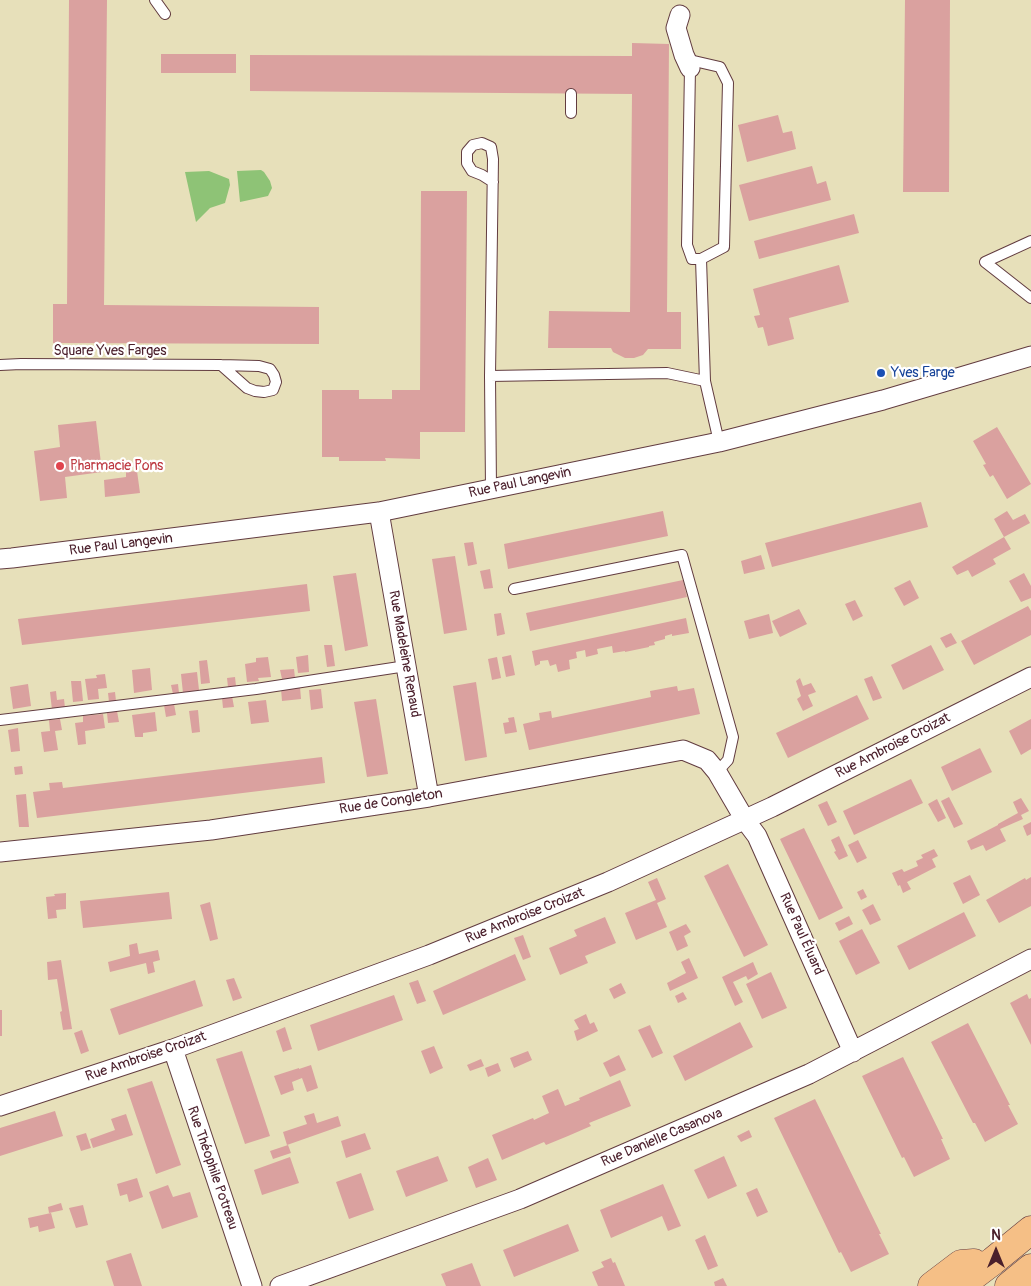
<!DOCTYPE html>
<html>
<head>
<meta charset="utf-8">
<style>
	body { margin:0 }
	#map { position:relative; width:1031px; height:1286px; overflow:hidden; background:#e7e0ba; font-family:Pangolin,sans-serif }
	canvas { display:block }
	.north { position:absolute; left:971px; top:1226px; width:50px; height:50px; -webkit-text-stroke:4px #fff; paint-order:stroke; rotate:0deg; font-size:14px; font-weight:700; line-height:20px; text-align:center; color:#4a1f2b }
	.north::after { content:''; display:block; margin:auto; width:18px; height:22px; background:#4a1f2b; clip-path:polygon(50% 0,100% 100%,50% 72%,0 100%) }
</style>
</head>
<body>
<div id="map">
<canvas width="1031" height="1286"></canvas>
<div class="north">N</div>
</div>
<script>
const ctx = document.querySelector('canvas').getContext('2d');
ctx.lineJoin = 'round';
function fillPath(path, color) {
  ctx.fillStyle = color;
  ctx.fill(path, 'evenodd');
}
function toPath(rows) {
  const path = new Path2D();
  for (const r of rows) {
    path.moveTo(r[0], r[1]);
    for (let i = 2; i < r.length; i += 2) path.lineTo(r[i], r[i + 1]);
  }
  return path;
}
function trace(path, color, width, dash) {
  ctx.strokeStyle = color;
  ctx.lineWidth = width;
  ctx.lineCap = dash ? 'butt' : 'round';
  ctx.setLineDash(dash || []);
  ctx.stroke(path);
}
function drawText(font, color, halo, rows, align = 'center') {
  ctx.font = font + ' Pangolin,sans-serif';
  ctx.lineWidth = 4.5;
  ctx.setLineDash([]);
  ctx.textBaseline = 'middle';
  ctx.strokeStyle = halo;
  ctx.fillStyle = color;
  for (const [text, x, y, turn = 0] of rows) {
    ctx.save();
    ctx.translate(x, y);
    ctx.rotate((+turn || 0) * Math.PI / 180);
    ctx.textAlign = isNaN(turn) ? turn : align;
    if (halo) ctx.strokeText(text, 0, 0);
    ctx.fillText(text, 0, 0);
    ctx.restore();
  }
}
const green = toPath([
	[261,170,264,172,270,181,272,188,268,196,240,202,237,171],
	[209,171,229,179,230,185,225,203,210,208,196,222,185,172]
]);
const building = toPath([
	[69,0,107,0,104,305,319,307,319,344,53,343,53,304,67,304],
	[905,0,950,0,949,192,903,192],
	[632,43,669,44,667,312,681,312,681,349,648,349,643,355,634,358,625,358,613,352,611,348,548,348,549,311,630,312,632,94,250,91,250,55,632,56],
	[161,54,236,54,236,73,161,73],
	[778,115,783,133,792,131,796,149,747,162,738,125],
	[812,166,817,184,826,181,831,200,749,221,739,185],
	[421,191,467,191,465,432,420,432,420,459,385,458,386,461,339,461,339,457,322,457,322,390,359,390,359,399,392,399,392,390,420,390],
	[854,214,859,233,759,259,754,241],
	[839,265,849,302,789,318,794,339,768,346,763,327,758,328,754,316,760,315,753,289],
	[96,421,102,472,65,477,67,498,40,501,34,451,60,447,58,425],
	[997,427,1031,484,1007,499,993,475,990,477,983,465,986,464,973,441],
	[137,471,140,493,105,497,104,480,126,477,126,472],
	[921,502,928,527,772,567,765,543],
	[663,511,668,536,508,569,504,544],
	[1007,511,1013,520,1025,514,1030,523,1004,537,1011,549,993,559,996,564,972,577,968,570,957,575,952,567,1004,537,994,519],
	[473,542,477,564,468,566,464,543],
	[761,555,765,569,744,574,741,561],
	[455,556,467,630,444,634,432,559],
	[490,569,493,588,484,589,480,571],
	[356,573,368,646,345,651,333,576],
	[1024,573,1031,586,1031,598,1021,602,1009,581],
	[683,580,687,597,530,631,526,613],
	[910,580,919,598,904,606,894,588],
	[307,584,310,611,22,645,18,619],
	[855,600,863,616,853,621,845,604],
	[1028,606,1031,611,1031,635,974,665,961,641],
	[799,609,807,624,780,637,772,621],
	[501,613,505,634,497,636,494,614],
	[769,614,773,633,749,639,744,621],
	[686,618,689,633,672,636,672,634,665,636,665,639,654,642,655,645,649,646,649,647,625,652,625,651,613,653,612,646,597,649,598,654,586,657,585,650,576,652,577,658,569,660,570,669,558,672,556,664,550,666,548,660,540,661,540,664,535,666,532,651],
	[951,633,957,643,946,648,940,638],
	[324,645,332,645,335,666,327,667],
	[931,645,944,670,903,690,891,665],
	[308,655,309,672,298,673,296,657],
	[511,655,515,675,506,677,502,657],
	[268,657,271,677,258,678,259,681,247,682,245,664,256,662,256,658],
	[497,657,501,678,492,680,488,659],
	[207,660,210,683,201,684,199,661],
	[150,668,152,690,134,693,132,670],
	[294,669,295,678,282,679,280,670],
	[197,672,199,690,183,693,181,674],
	[105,674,107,688,98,689,99,699,88,700,85,679,97,678,96,675],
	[872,676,882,698,873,701,864,679],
	[235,677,236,686,228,687,227,678],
	[800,678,803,686,811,683,816,692,808,695,813,706,803,711,797,699,801,696,796,681],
	[71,681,81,681,83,701,73,702],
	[476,682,487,757,465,761,453,686],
	[28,684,31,706,13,709,10,687],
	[178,684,179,693,173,694,171,685],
	[677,686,678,691,694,688,700,714,529,750,523,724,540,720,539,713,551,711,552,718,651,697,650,691],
	[300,687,301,699,282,701,281,689],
	[321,689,323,708,311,710,309,690],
	[56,691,57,700,64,699,65,708,52,710,50,692],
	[115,692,116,701,109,702,108,693],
	[857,695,869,719,788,758,776,733],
	[232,696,234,707,223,708,222,698],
	[376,699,388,774,367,777,354,702],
	[266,700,269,722,251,724,248,702],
	[174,704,176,715,166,717,164,705],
	[198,710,200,732,192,733,189,711],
	[117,711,119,722,108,723,107,713],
	[155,712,157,731,143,733,143,737,135,737,132,715],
	[103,714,105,728,85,731,86,744,78,745,75,723,83,722,83,716],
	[514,717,517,732,505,734,503,723,509,722,508,718],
	[60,719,62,730,55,731,58,750,44,752,41,732,50,731,49,720],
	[1031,719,1031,749,1021,755,1009,731],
	[18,728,20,751,11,752,8,730],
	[980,748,992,772,952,791,941,767],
	[322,757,325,783,37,818,33,792,50,790,49,783,62,782,63,788],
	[22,766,23,774,15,775,14,767],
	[911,779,923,803,854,835,843,811],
	[26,794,29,827,19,827,16,795],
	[949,797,963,824,954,828,941,801],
	[1021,798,1029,811,1021,815,1023,819,1000,829,1006,841,986,851,983,845,971,850,967,841,998,825,998,824,1018,813,1013,802],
	[937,799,946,818,938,822,928,804],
	[827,801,837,822,828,826,818,805],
	[1031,822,1031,834,1027,836,1023,826],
	[804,828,843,908,819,920,780,839],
	[839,836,848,856,839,860,834,852,836,851,831,840],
	[858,840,867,858,857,863,848,845],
	[934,849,938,856,932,859,936,867,907,882,911,889,903,893,900,885,898,886,892,873,902,869,904,872,918,866,916,861,923,858,921,855],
	[728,864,768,945,744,957,704,876],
	[970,875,980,895,963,904,953,883],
	[1031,877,1031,906,999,923,986,900,1025,878,1026,880],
	[657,878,666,899,657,903,667,927,636,940,625,913,656,900,648,882],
	[863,889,867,897,861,900,857,892],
	[169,892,172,919,83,928,80,901],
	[66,893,66,909,56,910,57,918,48,919,46,897,55,896,54,894],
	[210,902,218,939,210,941,200,905],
	[873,904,881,920,870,925,862,910],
	[964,912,976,936,909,970,897,946],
	[849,916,853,924,839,931,835,923],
	[605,917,616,943,585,956,588,963,560,975,549,948,577,936,574,930],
	[686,924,691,932,684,936,688,946,677,951,669,932],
	[862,929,880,963,856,975,839,941],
	[523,935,531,957,523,960,514,938],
	[137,943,139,954,158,950,160,960,153,962,155,972,148,974,146,963,110,972,108,962,130,956,129,945],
	[515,954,526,980,443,1015,433,991],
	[689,958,698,978,670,991,667,983,686,973,681,962],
	[61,960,72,1029,63,1030,60,1012,62,1011,57,979,48,980,47,962],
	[753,962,758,974,748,980,746,976,733,982,743,1002,735,1006,722,977],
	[771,972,787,1008,762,1019,746,984],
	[234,978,242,998,233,1001,226,980],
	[195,980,203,1006,119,1035,110,1009],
	[418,980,426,1001,417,1004,409,983],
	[621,983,626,993,614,999,609,989],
	[683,992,687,999,678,1003,675,996],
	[1027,994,1029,999,1031,998,1031,1045,1010,1003],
	[394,995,403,1020,318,1051,310,1025],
	[0,1010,2,1010,2,1036,0,1036],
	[586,1014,590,1024,594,1022,598,1031,577,1041,574,1031,579,1029,574,1020],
	[740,1022,753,1047,685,1081,673,1056],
	[968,1023,1010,1105,1008,1105,1018,1124,985,1142,975,1123,973,1123,931,1042],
	[650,1025,663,1053,652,1058,638,1030],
	[285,1027,292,1049,283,1052,276,1031],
	[82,1030,89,1051,81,1054,74,1033],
	[434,1046,443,1068,430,1074,421,1051],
	[242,1051,270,1136,245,1144,216,1059],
	[528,1051,532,1060,514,1068,510,1058],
	[619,1055,626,1070,610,1077,603,1063],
	[903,1057,943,1139,941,1139,950,1159,914,1177,904,1157,902,1158,862,1076],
	[481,1059,484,1066,470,1071,467,1065],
	[498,1063,501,1071,488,1077,485,1068],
	[311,1065,318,1088,307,1092,302,1078,292,1082,294,1090,281,1095,274,1076,299,1068,299,1069],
	[620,1080,631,1106,589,1123,591,1126,568,1136,546,1145,544,1142,502,1160,492,1135,533,1118,534,1120,549,1113,542,1096,558,1089,565,1106,580,1100,579,1098],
	[152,1081,181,1165,156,1174,127,1089],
	[815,1099,881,1234,879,1234,889,1254,851,1272,841,1252,839,1253,774,1118],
	[55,1111,63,1136,0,1156,0,1128],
	[314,1113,317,1123,338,1116,341,1126,287,1145,283,1132,307,1124,304,1116],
	[126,1114,133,1135,93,1148,90,1139,115,1130,111,1119],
	[749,1130,752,1137,741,1142,737,1136],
	[86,1133,91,1148,81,1151,76,1136],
	[365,1133,371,1149,346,1158,341,1141],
	[288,1145,291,1153,273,1159,270,1151],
	[438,1156,448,1181,406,1197,396,1171],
	[724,1156,737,1186,708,1199,694,1170],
	[290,1157,299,1183,262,1195,254,1170],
	[488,1158,497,1180,476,1188,468,1167],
	[361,1173,374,1210,349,1219,336,1182],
	[137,1178,143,1197,129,1202,127,1194,120,1196,117,1184],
	[663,1184,681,1226,668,1231,662,1216,611,1238,600,1210],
	[168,1185,173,1197,190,1192,198,1217,162,1229,149,1192],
	[757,1188,768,1212,757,1217,746,1193],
	[61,1203,63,1210,49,1213,48,1207],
	[83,1205,88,1225,76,1228,69,1208],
	[51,1213,55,1228,39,1232,38,1226,30,1228,28,1218],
	[568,1224,579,1251,514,1277,503,1250],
	[705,1235,718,1266,708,1270,695,1240],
	[131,1253,142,1286,114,1286,106,1261],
	[611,1258,613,1263,615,1262,625,1286,598,1286,592,1272,604,1267,601,1262],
	[472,1263,481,1286,446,1286,441,1274],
	[723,1278,727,1286,715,1286,714,1282]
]);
const lane = toPath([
	[155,0,165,14],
	[571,94,571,113],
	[1031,241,985,262,1031,298],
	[701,259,692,259,687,245,690,68,694,61,720,67,728,83,724,247,701,259,705,381,719,442],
	[0,365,21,364,221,365,259,366,270,369,274,375,276,382,273,390,264,392,255,391,247,388,221,365],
	[490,376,493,159,491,147,482,143,473,145,467,152,467,163,472,171,482,175,493,182],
	[491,489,490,376,667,373,705,381],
	[514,589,682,555,733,737,728,760,717,772],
	[0,720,256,689,406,666]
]);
const street = toPath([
	[680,15,676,28,684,55,690,68],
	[379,512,429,797],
	[0,559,12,558,379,512,719,442,883,400,1031,356],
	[0,852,211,830,429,797,683,750,707,760,717,772,745,820,757,836,853,1052],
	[173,1049,252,1286],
	[0,1106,173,1049,429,955,608,882,772,807,1031,677],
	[280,1286,520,1199,809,1074,1031,959]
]);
const primary = toPath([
	[932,1286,961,1264,974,1263],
	[960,1286,993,1261,1031,1230],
	[1009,1286,1031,1268]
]);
const markers = [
	[881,373,5,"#1a4fb4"],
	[60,466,5,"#e0444e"]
];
const streetNames = [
	["Square Yves Farges",110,351],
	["Rue Paul Langevin",520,483,-12],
	["Rue Paul Langevin",121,545,-7],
	["Rue Madeleine Renaud",404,654,80],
	["Rue Ambroise Croizat",893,746,-27],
	["Rue de Congleton",391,802,-9],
	["Rue Ambroise Croizat",525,916,-22],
	["Rue Paul Éluard",801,934,66],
	["Rue Ambroise Croizat",146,1057,-19],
	["Rue Danielle Casanova",662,1138,-23],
	["Rue Théophile Potreau",212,1168,71]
];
const transitNames = [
	["Yves Farge",891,373]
];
const healthNames = [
	["Pharmacie Pons",70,466]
];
fillPath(green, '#8ec376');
fillPath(building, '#daa19f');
trace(lane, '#623c40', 12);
trace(street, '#623c40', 21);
trace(primary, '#623c40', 29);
trace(lane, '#fff', 10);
trace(street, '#fff', 19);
trace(primary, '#f5bf86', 28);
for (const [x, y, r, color] of markers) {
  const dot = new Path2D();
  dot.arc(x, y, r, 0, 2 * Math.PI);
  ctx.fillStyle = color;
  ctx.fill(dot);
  trace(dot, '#fff', 2);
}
drawText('14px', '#4a1f2b', '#fff', streetNames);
drawText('14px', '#164399', '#fff', transitNames, 'left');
drawText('14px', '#be3a42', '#fff', healthNames, 'left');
</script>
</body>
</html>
